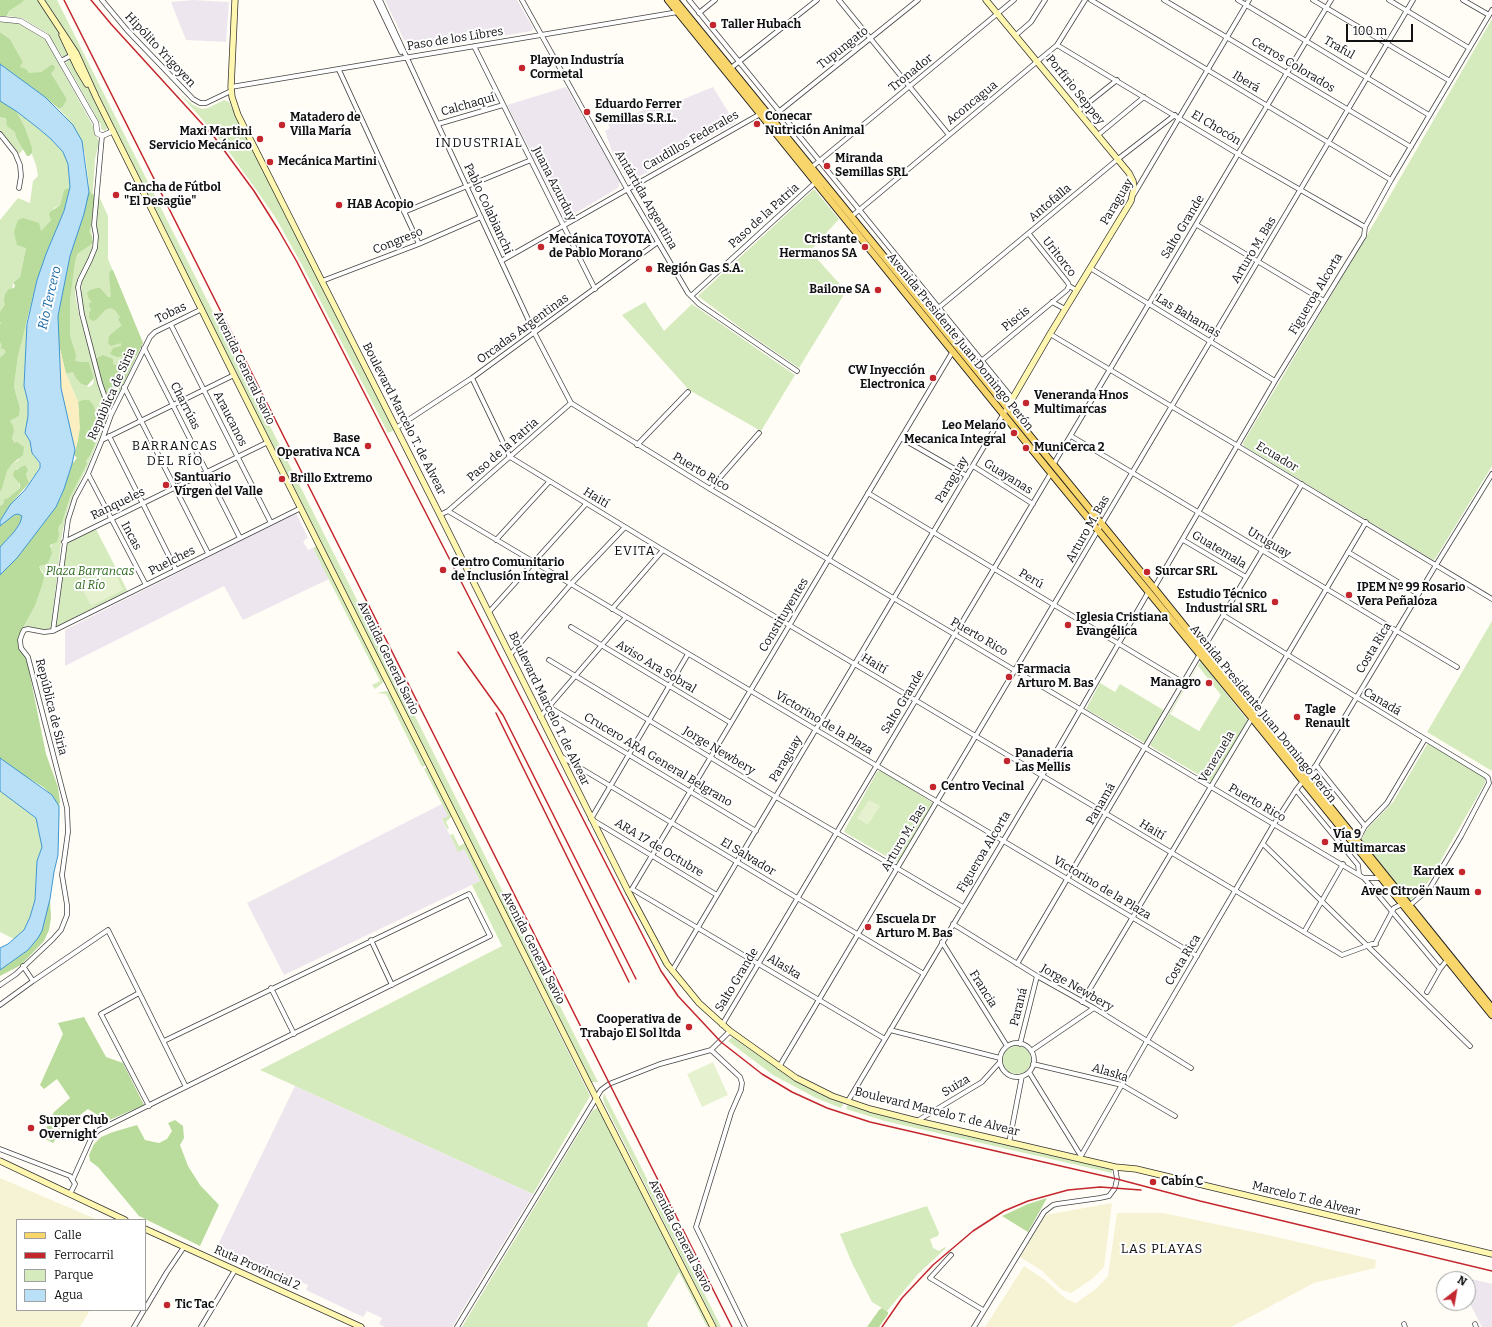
<!DOCTYPE html>
<html>
<head>
<meta charset="utf-8">
<style>
	body { margin:0 }
	#map { position:relative; width:1492px; height:1327px; overflow:hidden; background:#fffdf5; font-family:Bitter,serif }
	canvas { display:block }
	.legend { position:absolute; left:16px; top:1219px; width:130px; height:92px; box-sizing:border-box; background:#fff; border:1px solid #a0a0a0; margin:0; padding:5px 7px; list-style:none; font-size:12px; color:#111 }
	.legend li { display:flex; align-items:center; gap:8px; height:20px }
	.legend b { width:20px; border:1px solid #a0a0a0 }
	.north { position:absolute; left:1436px; top:1271px; width:40px; height:40px; box-sizing:border-box; background:#fff; border:1px solid #a0a0a0; border-radius:50%; rotate:31deg; font-size:11px; font-weight:700; line-height:16px; text-align:center; color:#111 }
	.north::after { content:''; display:block; margin:auto; width:14px; height:18px; background:#c4262e; clip-path:polygon(50% 0,100% 100%,50% 72%,0 100%) }
	.scale { position:absolute; left:1346px; top:24px; width:67px; height:18px; box-sizing:border-box; border:2px solid #111; border-top:0; padding-left:5px; font-size:12px; line-height:14px; white-space:nowrap; color:#111; -webkit-text-stroke:3px #fff; paint-order:stroke }
</style>
</head>
<body>
<div id="map">
<canvas width="1492" height="1327"></canvas>
<ul class="legend">
<li><b style="height:5px;background:#f9d66b"></b>Calle</li>
<li><b style="height:5px;background:#c4262e"></b>Ferrocarril</li>
<li><b style="height:11px;background:#d5ebbd"></b>Parque</li>
<li><b style="height:11px;background:#b9e0f7"></b>Agua</li>
</ul>
<div class="north">N</div>
<div class="scale">100 m</div>
</div>
<script>
const ctx = document.querySelector('canvas').getContext('2d');
ctx.lineJoin = 'round';
function fillPath(path, color) {
  ctx.fillStyle = color;
  ctx.fill(path, 'evenodd');
}
function toPath(rows) {
  const path = new Path2D();
  for (const r of rows) {
    if (r.length === 3) {
      path.moveTo(r[0] + r[2], r[1]);
      path.arc(r[0], r[1], r[2], 0, 2 * Math.PI);
      continue;
    }
    path.moveTo(r[0], r[1]);
    for (let i = 2; i < r.length; i += 2) path.lineTo(r[i], r[i + 1]);
  }
  return path;
}
function trace(path, color, width, dash) {
  ctx.strokeStyle = color;
  ctx.lineWidth = width;
  ctx.lineCap = dash ? 'butt' : 'round';
  ctx.setLineDash(dash || []);
  ctx.stroke(path);
}
function drawText(font, color, halo, rows, align = 'center') {
  ctx.font = font + ' Bitter,serif';
  ctx.lineWidth = 4;
  ctx.setLineDash([]);
  ctx.textBaseline = 'middle';
  ctx.strokeStyle = halo;
  ctx.fillStyle = color;
  for (const [text, x, y, turn = 0] of rows) {
    ctx.save();
    ctx.translate(x, y);
    ctx.rotate((+turn || 0) * Math.PI / 180);
    ctx.textAlign = isNaN(turn) ? turn : align;
    if (halo) ctx.strokeText(text, 0, 0);
    ctx.fillText(text, 0, 0);
    ctx.restore();
  }
}
const industrial = toPath([
	[193,0,229,2,226,42,186,40,171,2],
	[385,0,517,0,533,28,532,31,412,51,409,50],
	[566,87,620,181,618,188,572,215,571,213,564,217,507,105],
	[713,87,735,123,656,167,653,166,650,168,649,171,629,182,614,157,605,131,610,128,608,124,656,105,659,109],
	[296,513,308,538,303,541,308,550,313,548,329,579,243,620,224,586,65,666,65,630],
	[442,804,448,816,442,820,458,851,464,849,480,881,284,975,247,903],
	[295,1086,533,1194,452,1327,385,1327,379,1324,382,1318,367,1311,363,1317,306,1290,308,1285,232,1252,215,1251],
	[1455,1275,1492,1284,1492,1327,1482,1327,1468,1300,1468,1279,1457,1279]
]);
const farmland = toPath([
	[0,1178,98,1220,17,1220,17,1310,90,1310,80,1327,0,1327],
	[1112,1203,1104,1267,1092,1279,1071,1293,1062,1290,1041,1270,1020,1257,1045,1215],
	[1117,1213,1163,1213,1272,1236,1376,1260,1375,1268,1314,1283,1231,1327,985,1327,1024,1266,1045,1280,1066,1299,1076,1303,1097,1288,1108,1276]
]);
const green = toPath([
	[24,0,39,0,60,35,69,55,65,57,62,56,47,33,22,18,8,16,9,11,23,2],
	[45,0,57,0,598,1082,591,1082,204,308,73,43],
	[1492,19,1492,466,1435,559,1433,560,1244,446,1243,443,1366,237],
	[0,21,21,24,44,37,93,126,94,131,99,142,95,159,91,218,92,252,77,279,75,294,79,315,107,412,107,418,86,470,81,479,68,508,62,534,51,628,49,630,44,630,27,626,23,628,35,606,42,586,43,572,39,567,50,549,59,526,62,523,70,497,87,464,86,461,88,458,90,456,97,439,98,431,94,406,81,401,78,402,66,374,73,372,75,377,81,384,89,387,93,384,94,378,89,362,75,361,59,345,72,248,89,192,89,186,85,154,78,133,67,118,59,109,63,107,67,99,51,73,48,67,41,72,36,73,29,73,20,67,23,62,10,39,0,32],
	[70,59,84,80,106,123,107,128,105,131,101,129,101,125,66,63],
	[180,94,193,105,202,109,208,108,224,100,229,102,242,129,395,430,388,433,302,265,277,220,260,195,222,142],
	[0,101,16,111,38,128,51,139,63,152,68,164,70,187,64,190,60,205,54,208,51,220,26,248,20,277,13,283,7,364,0,376,0,220,18,198,30,203,33,181,38,176,36,165,28,144,19,154,0,130],
	[814,189,839,219,810,251,846,291,799,368,742,329,698,296],
	[98,194,108,216,108,259,143,343,111,409,100,375,85,318,81,293,82,279,96,253],
	[645,302,664,331,692,304,795,375,761,431,689,390,622,315],
	[27,324,24,386,28,402,28,417,25,433,30,441,32,453,39,463,40,468,29,483,26,474,20,468,16,469,20,488,3,504,0,506,0,493,3,486,7,471,12,464,19,460,12,438,14,432,10,421,19,416,20,408,14,387,18,356,24,329],
	[96,529,128,592,59,626,57,626,55,624,67,545,69,542],
	[317,546,385,681,375,689,372,685,380,681,313,548],
	[1492,621,1492,771,1427,732],
	[1200,662,1202,663,1248,721,1211,782,1152,747,1150,745],
	[1198,666,1221,695,1199,731,1170,714],
	[1100,683,1115,692,1120,684,1165,711,1145,743,1086,709],
	[387,691,390,693,426,765,422,767,386,694,377,693],
	[1428,743,1484,777,1485,779,1485,783,1429,881,1421,891,1409,901,1360,842,1367,829,1393,802],
	[427,767,452,816,446,822,449,828,447,829,442,819,448,816,424,769],
	[879,771,882,771,933,803,899,861,896,862,846,833,844,831,877,772],
	[0,791,5,793,36,818,42,847,37,861,35,900,30,917,24,930,14,939,0,932],
	[453,834,459,846,465,843,590,1096,533,1194,260,1070,502,946,472,885,480,881,464,849,458,852,450,835],
	[732,1037,794,1080,831,1098,843,1102,843,1105,841,1108,816,1098,773,1075,728,1041],
	[1017,1060,14],
	[604,1093,721,1327,722,1327,717,1327,604,1103,603,1098],
	[848,1104,907,1121,1108,1168,1112,1170,1112,1173,885,1121,846,1109],
	[597,1108,599,1109,710,1327,707,1327,679,1272,647,1324,648,1327,462,1327,593,1110],
	[927,1206,939,1233,938,1236,930,1239,933,1248,939,1251,945,1247,946,1248,918,1274,887,1311,872,1302,852,1263,840,1234]
]);
const forest = toPath([
	[0,0,24,0,23,2,9,11,7,16,0,16],
	[0,32,10,39,23,62,20,67,26,69,29,73,41,72,51,65,53,65,55,67,54,70,51,73,67,99,63,107,59,109,45,97,0,64],
	[0,101,16,111,25,128,32,148,32,153,29,156,27,156,16,137,15,132,7,126,6,118,0,117],
	[70,187,64,211,46,254,37,280,18,356,14,387,20,408,19,416,10,421,13,426,14,432,12,438,14,443,17,442,24,447,23,455,12,464,7,471,3,486,0,493,0,358,6,352,4,349,2,349,1,347,2,345,0,342,0,324,2,323,0,322,0,312,5,305,4,300,5,294,9,289,14,288,15,285,13,283,20,277,26,248,17,245,14,232,18,220,23,218,39,223,41,231,51,220,49,213,60,205,64,190],
	[89,192,95,195,91,225,89,232,92,236,93,243,77,254,75,262,70,299,70,336,76,355,75,361,89,362,94,378,87,386,81,384,75,377,73,372,66,374,59,345,58,326,58,316,70,256,84,214],
	[113,270,143,343,137,355,117,357,110,354,113,348,121,346,121,343,111,346,108,343,109,336,122,325,118,320,120,317,115,310,110,308,105,310,96,320,93,321,89,318,89,313,91,310,89,306,89,303,92,302,89,299,87,293,90,290,97,288,100,288,108,297,111,297,109,274,110,271],
	[103,355,113,359,113,364,118,366,131,358,135,359,120,390,106,396,96,360,97,358],
	[83,400,89,400,94,406,98,422,97,439,90,456,88,458,86,461,87,464,70,497,62,523,59,526,58,531,59,534,57,542,50,545,52,553,48,563,44,565,41,565,39,567,44,576,42,586,35,606,18,637,21,651,26,656,46,754,58,787,60,802,59,806,52,795,43,787,9,766,0,758,0,575,17,558,42,525,56,507,61,497,72,464,77,458,74,455,78,440,79,414,78,402],
	[25,465,28,470,26,474,29,483,10,505,0,521,0,506,3,504,5,498,7,499,20,488,20,484,13,476,14,471],
	[18,514,22,516,20,523,14,532,0,547,0,526,10,517],
	[50,899,51,918,49,930,44,941,21,965,0,976,0,970,28,950,38,938],
	[84,1017,106,1057,123,1063,144,1105,107,1121,88,1109,64,1127,53,1143,42,1137,54,1112,70,1098,57,1079,44,1089,40,1085,63,1034,58,1023],
	[175,1120,183,1126,184,1138,180,1145,188,1166,200,1185,219,1205,200,1246,139,1216,98,1167,90,1161,89,1155,94,1144,101,1137,113,1132,137,1125,145,1140,159,1143,167,1139,172,1131,168,1123],
	[1047,1198,1028,1232,1002,1216,1028,1204],
	[882,1308,888,1312,888,1314,879,1327,867,1327,879,1310]
]);
const sand = toPath([
	[59,345,66,374,78,402,79,414,80,428,78,440,75,450,61,388]
]);
const pitch = toPath([
	[113,568,123,590,91,606,80,584],
	[869,800,880,806,868,825,857,818],
	[713,1062,728,1095,702,1107,687,1074]
]);
const water = toPath([
	[0,64,45,97,73,125,82,141,89,192,84,214,70,256,58,316,61,388,75,450,72,464,64,489,56,507,17,558,0,575,0,547,14,532,20,523,22,516,18,514,14,515,0,526,0,521,10,505,25,490,40,468,40,463,32,453,30,441,25,433,28,416,28,402,24,386,27,324,37,280,46,254,64,211,70,187,68,164,63,152,51,139,38,128,16,111,0,101,0,64],
	[0,758,52,795,59,806,59,814,58,855,54,872,50,899,42,931,38,938,28,950,0,970,0,948,8,944,24,930,30,917,35,900,37,861,42,847,36,818,0,791,0,758]
]);
const minor = toPath([
	[102,0,127,30,193,99,200,103,206,103,231,91],
	[376,0,401,52],
	[380,0,535,334,571,403,710,489,1364,878,1381,878],
	[522,0,627,189,688,293,699,304,797,371],
	[689,0,1012,398],
	[839,0,949,135],
	[1091,0,1391,180],
	[1164,0,1411,147],
	[1238,0,1429,115],
	[1313,0,1450,81],
	[1389,0,1469,48],
	[1463,0,1489,15],
	[699,13,715,0],
	[1016,35,1031,22,1045,0],
	[1057,45,1238,154,1365,227],
	[474,46,595,289],
	[61,61,74,54],
	[731,68,817,0],
	[339,70,419,244],
	[231,87,678,12],
	[1078,111,1117,80],
	[771,118,918,0],
	[438,124,503,105],
	[0,134,15,153,20,165,21,176,19,188],
	[1098,135,1144,97],
	[102,136,94,225,96,236,95,248,90,260,80,280,78,287,82,314,100,383,111,415],
	[812,167,1014,0],
	[1134,194,1249,0],
	[404,212,531,160],
	[852,216,1057,45,1085,0],
	[1197,225,1324,301],
	[1029,234,1068,283,1069,286,1076,290],
	[501,261,762,113],
	[1090,268,1275,381],
	[322,281,419,244,481,217],
	[691,296,816,182],
	[1052,302,1065,309],
	[931,314,1118,159,1175,115],
	[171,325,271,523],
	[1050,334,1238,446,1492,599],
	[144,348,240,538],
	[974,367,1067,290,1069,286],
	[472,378,510,457,663,550,1236,891,1342,955,1372,944,1376,944],
	[124,387,208,553],
	[396,428,472,378,658,242],
	[109,436,176,570],
	[1071,436,1457,667],
	[901,438,967,476],
	[102,440,234,375],
	[637,445,688,392],
	[1053,465,1238,154,1331,0],
	[973,466,1033,504],
	[88,474,146,585],
	[710,489,759,433],
	[868,493,1184,683],
	[448,511,571,403],
	[440,515,448,511,1197,956],
	[496,540,549,482],
	[1183,540,1246,577],
	[64,542,268,442],
	[1348,552,1418,594],
	[1154,588,1275,381,1364,236,1365,227,1391,180,1492,10],
	[612,609,663,550],
	[489,612,586,504],
	[1223,615,1356,697,1486,776,1488,778,1489,783,1461,836,1430,888,1409,906],
	[571,627,731,723],
	[53,631,68,520,75,498,88,474,102,440,111,415,150,337,155,332,202,309],
	[1203,649,1302,484],
	[688,654,591,819,717,895],
	[510,655,571,584,625,527],
	[549,660,776,797,963,907],
	[549,707,756,831],
	[540,717,626,617],
	[562,757,924,974],
	[1316,765,1365,826],
	[1296,790,1358,865,1359,874],
	[1357,841,1365,826,1387,803,1425,739],
	[1263,844,1470,1046],
	[1364,878,1440,969],
	[632,889,953,351],
	[632,889,885,1039],
	[953,924,1037,976,1094,1008,1191,1068],
	[1304,932,1343,864],
	[371,940,392,985],
	[942,942,1007,1046],
	[1376,942,1394,908,1402,904],
	[1017,964,1200,654],
	[23,966,33,981,108,930,186,1087],
	[672,971,1007,408],
	[0,985,16,974,53,939,61,930,67,915,67,905,62,875,68,832,67,808,28,657,21,648,20,640,22,634,24,630,28,629,44,632,53,631,301,508],
	[271,988,294,1034],
	[1427,992,1440,969,1447,960],
	[139,993,101,1014,149,1106],
	[1082,1002,1252,718,1254,711,1366,522],
	[0,1005,33,981],
	[722,1025,1051,473],
	[890,1030,1000,1058],
	[1017,1060,17],
	[1020,1044,1037,976],
	[711,1050,740,1077,742,1083,741,1090,731,1113,696,1227,745,1327],
	[1031,1051,1094,1008],
	[1033,1064,1122,1085,1175,1116],
	[779,1067,1413,0],
	[1029,1072,1081,1156],
	[848,1101,1042,776,1149,591],
	[917,1121,982,1082,1000,1062],
	[1009,1143,1022,1076],
	[0,1149,70,1176,75,1184,70,1194],
	[1081,1156,1147,1041,1274,824,1296,790,1316,765,1436,565,1492,474],
	[73,1179,90,1141,94,1134,99,1130,490,936,469,894,164,1041],
	[951,1255,930,1278,983,1310],
	[145,1309,167,1272,184,1247],
	[1404,1324,1405,1327],
	[1475,1324,1476,1327],
	[134,1327,144,1310],
	[201,1327,235,1270],
	[457,1327,601,1090,609,1084,660,1064,711,1050,730,1031],
	[974,1327,1044,1212,1053,1205,1057,1204,1100,1198,1109,1196,1115,1188,1117,1179,1115,1167]
]);
const tertiary = toPath([
	[0,19,20,21,47,37,96,123,97,133,102,136,113,131]
]);
const secondary = toPath([
	[41,0,76,53,96,97,234,375,589,1084,713,1327],
	[235,0,231,87,232,97,238,115,440,515,628,891,667,964,699,1003,730,1031,796,1078,832,1096,870,1109,917,1121,1115,1167,1136,1169,1492,1254],
	[986,0,1129,173,1133,181,1134,188,1131,201,1050,334,1007,408],
	[62,35,78,69,87,84],
	[0,1161,125,1220],
	[145,1229,361,1327]
]);
const primary = toPath([
	[668,0,1051,473,1252,718,1492,1015],
	[675,0,1154,588,1492,1008]
]);
const rail = toPath([
	[64,0,732,1327],
	[91,0,111,24,215,138,254,191,278,229,297,262,661,971,678,996,721,1042,762,1074,792,1092,827,1108,870,1122,1117,1179,1200,1201,1492,1271],
	[458,652,503,715,636,979],
	[496,713,629,982],
	[882,1327,902,1298,933,1265,973,1231,1004,1211,1028,1201,1068,1190,1100,1187,1141,1190]
]);
const markers = [
	[713,25,4,"#c4262e"],
	[522,68,4,"#c4262e"],
	[587,112,4,"#c4262e"],
	[757,124,4,"#c4262e"],
	[282,125,4,"#c4262e"],
	[260,139,4,"#c4262e"],
	[270,162,4,"#c4262e"],
	[827,166,4,"#c4262e"],
	[116,195,4,"#c4262e"],
	[339,205,4,"#c4262e"],
	[541,247,4,"#c4262e"],
	[865,247,4,"#c4262e"],
	[649,269,4,"#c4262e"],
	[878,290,4,"#c4262e"],
	[933,378,4,"#c4262e"],
	[1026,403,4,"#c4262e"],
	[1014,433,4,"#c4262e"],
	[368,446,4,"#c4262e"],
	[1026,448,4,"#c4262e"],
	[282,479,4,"#c4262e"],
	[166,485,4,"#c4262e"],
	[443,570,4,"#c4262e"],
	[1147,572,4,"#c4262e"],
	[1349,595,4,"#c4262e"],
	[1275,602,4,"#c4262e"],
	[1068,625,4,"#c4262e"],
	[1009,677,4,"#c4262e"],
	[1209,683,4,"#c4262e"],
	[1297,717,4,"#c4262e"],
	[1007,761,4,"#c4262e"],
	[933,787,4,"#c4262e"],
	[1325,842,4,"#c4262e"],
	[1462,872,4,"#c4262e"],
	[1478,892,4,"#c4262e"],
	[868,927,4,"#c4262e"],
	[689,1027,4,"#c4262e"],
	[31,1128,4,"#c4262e"],
	[1153,1182,4,"#c4262e"],
	[167,1305,4,"#c4262e"]
];
const poiNames = [
	["Taller Hubach",721,25],
	["Playon Industría",530,61],
	["Cormetal",530,75],
	["Eduardo Ferrer",595,105],
	["Semillas S.R.L.",595,119],
	["Conecar",765,117],
	["Nutrición Animal",765,131],
	["Matadero de",290,118],
	["Villa María",290,132],
	["Maxi Martini",252,132,"right"],
	["Servicio Mecánico",252,146,"right"],
	["Miranda",835,159],
	["Semillas SRL",835,173],
	["Mecánica Martini",278,162],
	["Cancha de Fútbol",124,188],
	["\"El Desagüe\"",124,202],
	["HAB Acopio",347,205],
	["Mecánica TOYOTA",549,240],
	["de Pablo Morano",549,254],
	["Cristante",857,240,"right"],
	["Hermanos SA",857,254,"right"],
	["Región Gas S.A.",657,269],
	["Bailone SA",870,290,"right"],
	["CW Inyección",925,371,"right"],
	["Electronica",925,385,"right"],
	["Veneranda Hnos",1034,396],
	["Multimarcas",1034,410],
	["Leo Melano",1006,426,"right"],
	["Mecanica Integral",1006,440,"right"],
	["Base",360,439,"right"],
	["Operativa NCA",360,453,"right"],
	["MuniCerca 2",1034,448],
	["Santuario",174,478],
	["Vírgen del Valle",174,492],
	["Brillo Extremo",290,479],
	["Centro Comunitario",451,563],
	["de Inclusión Integral",451,577],
	["Surcar SRL",1155,572],
	["IPEM Nº 99 Rosario",1357,588],
	["Vera Peñaloza",1357,602],
	["Estudio Técnico",1267,595,"right"],
	["Industrial SRL",1267,609,"right"],
	["Iglesia Cristiana",1076,618],
	["Evangélica",1076,632],
	["Farmacia",1017,670],
	["Arturo M. Bas",1017,684],
	["Managro",1201,683,"right"],
	["Tagle",1305,710],
	["Renault",1305,724],
	["Panadería",1015,754],
	["Las Mellis",1015,768],
	["Centro Vecinal",941,787],
	["Vía 9",1333,835],
	["Multimarcas",1333,849],
	["Kardex",1454,872,"right"],
	["Avec Citroën Naum",1470,892,"right"],
	["Escuela Dr",876,920],
	["Arturo M. Bas",876,934],
	["Cooperativa de",681,1020,"right"],
	["Trabajo El Sol ltda",681,1034,"right"],
	["Supper Club",39,1121],
	["Overnight",39,1135],
	["Cabín C",1161,1182],
	["Tic Tac",175,1305]
];
const streetNames = [
	["Paso de los Libres",455,39,-9],
	["Tupungato",843,48,-38],
	["Traful",1339,48,30],
	["Hipólito Yrigoyen",160,50,47],
	["Cerros Colorados",1293,65,31],
	["Tronador",911,73,-39],
	["Iberá",1246,82,31],
	["Porfirio Seppey",1075,90,51],
	["Aconcagua",972,103,-39],
	["Calchaquí",468,105,-16],
	["El Chocón",1216,128,31],
	["Caudillos Federales",691,141,-30],
	["Juana Azurduy",554,184,63],
	["Antártida Argentina",646,200,60],
	["Paraguay",1117,202,-59],
	["Antofalla",1050,203,-40],
	["Pablo Colabianchi",488,209,65],
	["Paso de la Patria",764,216,-42],
	["Salto Grande",1183,227,-59],
	["Congreso",398,241,-22],
	["Arturo M. Bas",1254,250,-59],
	["Uritorco",1059,257,52],
	["Figueroa Alcorta",1316,294,-59],
	["Tobas",171,313,-26],
	["Las Bahamas",1188,316,31],
	["Piscis",1016,319,-39],
	["Orcadas Argentinas",523,329,-36],
	["Avenida Presidente Juan Domingo Perón",960,342,51],
	["Avenida General Savio",244,368,64],
	["República de Siria",112,394,-66],
	["Charrúas",185,406,63],
	["Araucanos",230,419,63],
	["Boulevard Marcelo T. de Alvear",404,419,63],
	["Paso de la Patria",503,450,-41],
	["Ecuador",1277,457,31],
	["Puerto Rico",701,472,31],
	["Guayanas",1008,477,32],
	["Paraguay",952,480,-59],
	["Haití",596,498,31],
	["Ranqueles",118,504,-26],
	["Arturo M. Bas",1088,529,-60],
	["Incas",131,536,62],
	["Uruguay",1269,543,31],
	["Guatemala",1219,550,31],
	["Puelches",172,561,-27],
	["Perú",1031,579,31],
	["Constituyentes",784,615,-59],
	["Puerto Rico",979,637,30],
	["Costa Rica",1374,648,-59],
	["Avenida General Savio",388,658,64],
	["Haití",874,664,31],
	["Aviso Ara Sobral",656,667,31],
	["Salto Grande",903,702,-59],
	["Canadá",1382,702,31],
	["República de Siria",51,707,76],
	["Boulevard Marcelo T. de Alvear",549,709,64],
	["Avenida Presidente Juan Domingo Perón",1263,714,51],
	["Victorino de la Plaza",824,723,31],
	["Jorge Newbery",719,751,31],
	["Venezuela",1217,757,-59],
	["Paraguay",786,759,-59],
	["Crucero ARA General Belgrano",658,760,31],
	["Puerto Rico",1257,803,30],
	["Panamá",1101,804,-60],
	["Haití",1152,830,31],
	["Arturo M. Bas",904,838,-59],
	["ARA 17 de Octubre",659,848,31],
	["Figueroa Alcorta",984,852,-59],
	["El Salvador",748,857,31],
	["Victorino de la Plaza",1102,888,31],
	["Avenida General Savio",533,948,63],
	["Costa Rica",1183,960,-59],
	["Alaska",784,967,31],
	["Salto Grande",737,980,-59],
	["Jorge Newbery",1077,988,30],
	["Francia",983,989,58],
	["Paraná",1019,1007,-76],
	["Alaska",1110,1073,17],
	["Suiza",956,1086,-31],
	["Boulevard Marcelo T. de Alvear",937,1112,14],
	["Marcelo T. de Alvear",1306,1199,14],
	["Avenida General Savio",680,1236,63],
	["Ruta Provincial 2",257,1268,24]
];
const parkNames = [
	["Plaza Barrancas",90,572],
	["al Río",90,586]
];
const neighbourhoodNames = [
	["INDUSTRIAL",479,143],
	["BARRANCAS",175,446],
	["DEL RÍO",175,461],
	["EVITA",635,551],
	["LAS PLAYAS",1162,1249]
];
const waterNames = [
	["Río Tercero",50,298,-77]
];
fillPath(industrial, '#eee6ef');
fillPath(farmland, '#f6f3d4');
fillPath(green, '#d5ebbd');
fillPath(forest, '#b9dc9c');
fillPath(sand, '#fbeec1');
fillPath(pitch, '#e6f2cf');
fillPath(water, '#b9e0f7');
trace(water, '#3f96cf', 1);
trace(minor, '#444', 5.5);
trace(tertiary, '#444', 6);
trace(secondary, '#333', 7);
trace(primary, '#222', 8);
trace(minor, '#fff', 4);
trace(tertiary, '#fff', 5);
trace(secondary, '#fff6b0', 5.5);
trace(primary, '#f9d66b', 6);
trace(rail, '#c4262e', 1.5);
for (const [x, y, r, color] of markers) {
  const dot = new Path2D();
  dot.arc(x, y, r, 0, 2 * Math.PI);
  ctx.fillStyle = color;
  ctx.fill(dot);
  trace(dot, '#fff', 1.5);
}
drawText('bold 12px', '#111', '#fff', poiNames, 'left');
drawText('12px', '#111', '#fff', streetNames);
drawText('italic 12px', '#2f6b1f', '#fff', parkNames);
ctx.letterSpacing = '1px';
drawText('13px', '#111', '#fff', neighbourhoodNames);
ctx.letterSpacing = '0px';
drawText('italic 13px', '#1768a6', '#fff', waterNames);
</script>
</body>
</html>
